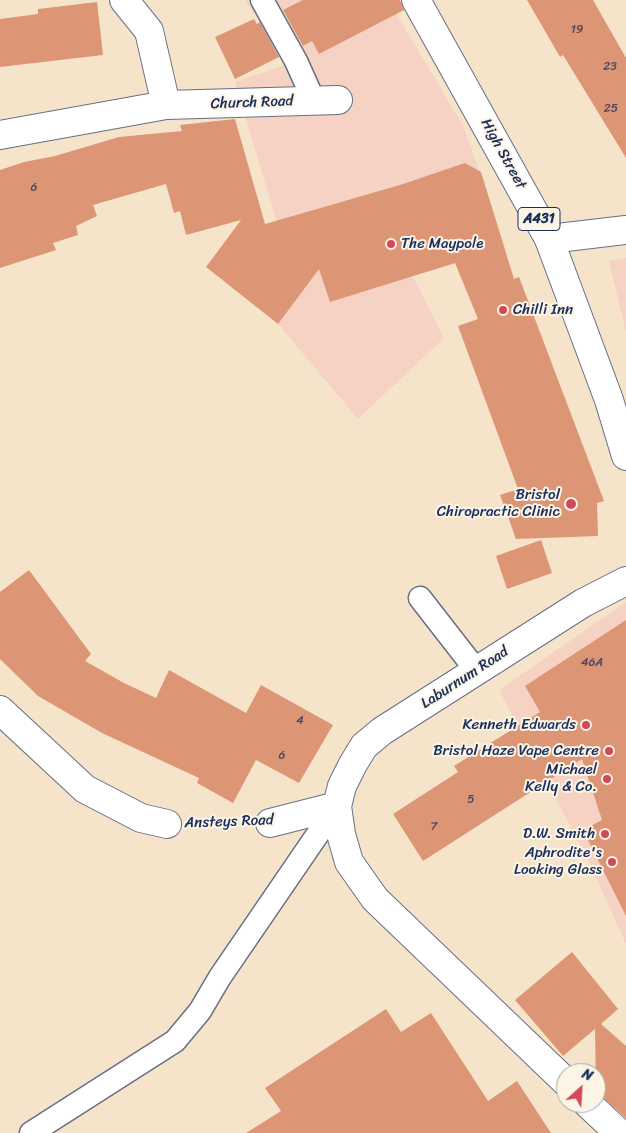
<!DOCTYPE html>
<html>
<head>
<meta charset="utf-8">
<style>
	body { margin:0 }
	#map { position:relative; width:626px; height:1133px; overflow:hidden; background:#f6e4ca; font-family:Sriracha,sans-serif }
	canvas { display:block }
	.north { position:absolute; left:556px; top:1063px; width:50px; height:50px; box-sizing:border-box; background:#fcf5e5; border:1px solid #a2a6af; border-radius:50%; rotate:26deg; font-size:14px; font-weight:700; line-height:20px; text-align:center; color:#1b2f5e }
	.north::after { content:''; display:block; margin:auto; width:18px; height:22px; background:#d1495b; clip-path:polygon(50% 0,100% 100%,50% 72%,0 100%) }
</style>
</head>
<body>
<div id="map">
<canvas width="626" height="1133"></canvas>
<div class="north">N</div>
</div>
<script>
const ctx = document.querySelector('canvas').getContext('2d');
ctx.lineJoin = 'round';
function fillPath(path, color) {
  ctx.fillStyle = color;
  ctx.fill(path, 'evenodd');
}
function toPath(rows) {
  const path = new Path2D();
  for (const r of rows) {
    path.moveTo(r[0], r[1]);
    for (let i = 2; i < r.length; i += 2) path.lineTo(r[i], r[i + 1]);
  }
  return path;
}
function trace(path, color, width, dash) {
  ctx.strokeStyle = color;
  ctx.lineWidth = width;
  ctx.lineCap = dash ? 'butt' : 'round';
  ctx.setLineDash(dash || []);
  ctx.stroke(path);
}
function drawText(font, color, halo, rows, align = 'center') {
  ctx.font = font + ' Sriracha,sans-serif';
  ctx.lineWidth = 4;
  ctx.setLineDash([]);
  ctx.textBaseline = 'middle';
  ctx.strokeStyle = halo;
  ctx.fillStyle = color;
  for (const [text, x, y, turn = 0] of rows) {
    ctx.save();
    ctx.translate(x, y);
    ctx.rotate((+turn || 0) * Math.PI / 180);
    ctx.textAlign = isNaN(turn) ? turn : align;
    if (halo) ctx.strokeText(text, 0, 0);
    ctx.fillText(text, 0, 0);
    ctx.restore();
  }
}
const built = toPath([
	[245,0,388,0,464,127,505,248,413,276,444,338,358,419,278,324,282,239,235,82,288,64],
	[626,258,626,332,609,261],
	[626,602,626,944,591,866,499,690]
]);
const building = toPath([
	[303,0,400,0,404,10,319,54,312,41,303,46,283,10],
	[527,0,593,0,626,58,626,158,563,55,560,57],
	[97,2,103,55,0,67,0,19,38,14,38,9],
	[254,19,257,24,260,22,279,57,235,79,215,37],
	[235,119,265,224,400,185,465,163,481,172,514,279,519,277,604,501,597,503,598,536,516,539,500,495,518,489,458,326,478,319,455,263,330,302,319,269,278,324,206,267,241,220,186,235,180,211,174,213,166,184,93,205,97,216,76,226,78,235,53,243,56,250,0,268,0,170,24,162,55,156,119,137,182,131,180,125],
	[541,540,552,573,507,589,496,556],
	[29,570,91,654,85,661,124,683,156,698,169,670,246,713,261,685,333,725,299,783,256,760,233,803,197,783,199,778,102,733,38,696,0,659,0,592],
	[626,620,626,916,583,830,602,820,582,759,423,861,393,814,458,772,454,766,540,712,525,686],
	[572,952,618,1009,601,1024,626,1046,626,1118,596,1091,595,1029,563,1056,515,1000],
	[386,1009,401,1032,431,1013,488,1101,517,1081,551,1133,246,1133,281,1111,265,1088]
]);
const path = toPath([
	[201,824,237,824]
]);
const service = toPath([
	[262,0,296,61,314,101],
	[420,598,476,670],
	[31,1133,175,1041,200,1011,220,977,337,806]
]);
const minor = toPath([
	[124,0,149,31,166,105],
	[0,135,166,105,338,100],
	[0,710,85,789,141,818,167,824],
	[337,806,342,786,353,764,364,746,382,731,583,603,626,581],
	[270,823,337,806,341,834,349,862,375,899,566,1082],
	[587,1103,619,1133]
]);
const tertiary = toPath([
	[549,239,626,230]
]);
const primary = toPath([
	[416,0,549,239,609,400,626,456]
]);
const markers = [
	[391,244,5,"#d1495b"],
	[503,310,5,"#d1495b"],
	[571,504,6,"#d1495b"],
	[586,725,5,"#d1495b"],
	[609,751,5,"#d1495b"],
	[607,779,5,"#d1495b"],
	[605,834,5,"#d1495b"],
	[612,862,5,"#d1495b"]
];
const numberNames = [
	["19",577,30],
	["23",610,67],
	["25",611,109],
	["6",34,188],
	["46A",592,663],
	["4",300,721],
	["6",282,756],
	["5",471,800],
	["7",434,827]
];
const shields = [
	[539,219,42]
];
const shieldNames = [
	["A431",539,219]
];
const streetNames = [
	["Church Road",252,103,-2],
	["High Street",503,154,61],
	["Laburnum Road",465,678,-33],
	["Ansteys Road",229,822,-2]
];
const poiNames = [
	["The Maypole",401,244,"left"],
	["Chilli Inn",513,310,"left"],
	["Bristol",560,495],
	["Chiropractic Clinic",560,512],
	["Kenneth Edwards",576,725],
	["Bristol Haze Vape Centre",599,751],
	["Michael",597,770],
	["Kelly & Co.",597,787],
	["D.W. Smith",595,834],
	["Aphrodite's",602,853],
	["Looking Glass",602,870]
];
fillPath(built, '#f5d2c3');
fillPath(building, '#dd9675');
trace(service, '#686e84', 25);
trace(minor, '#686e84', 30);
trace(tertiary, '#686e84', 30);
trace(primary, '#686e84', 30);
trace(path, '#686e84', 3, [1, 4]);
trace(service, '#fff', 22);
trace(minor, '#fff', 28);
trace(tertiary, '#fff', 28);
trace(primary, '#fff', 28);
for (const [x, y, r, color] of markers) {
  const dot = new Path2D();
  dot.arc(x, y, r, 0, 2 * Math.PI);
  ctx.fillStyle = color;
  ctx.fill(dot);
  trace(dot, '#fcf5e5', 2);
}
drawText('12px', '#4c4964', null, numberNames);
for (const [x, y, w] of shields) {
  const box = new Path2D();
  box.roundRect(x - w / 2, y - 11.5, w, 23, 4);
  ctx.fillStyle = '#fcf5e5';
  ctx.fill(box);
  trace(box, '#1b2f5e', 1);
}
drawText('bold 14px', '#1b2f5e', null, shieldNames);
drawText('15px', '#1b2f5e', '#fcf5e5', streetNames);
drawText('15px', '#1b2f5e', '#fcf5e5', poiNames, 'right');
</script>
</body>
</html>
